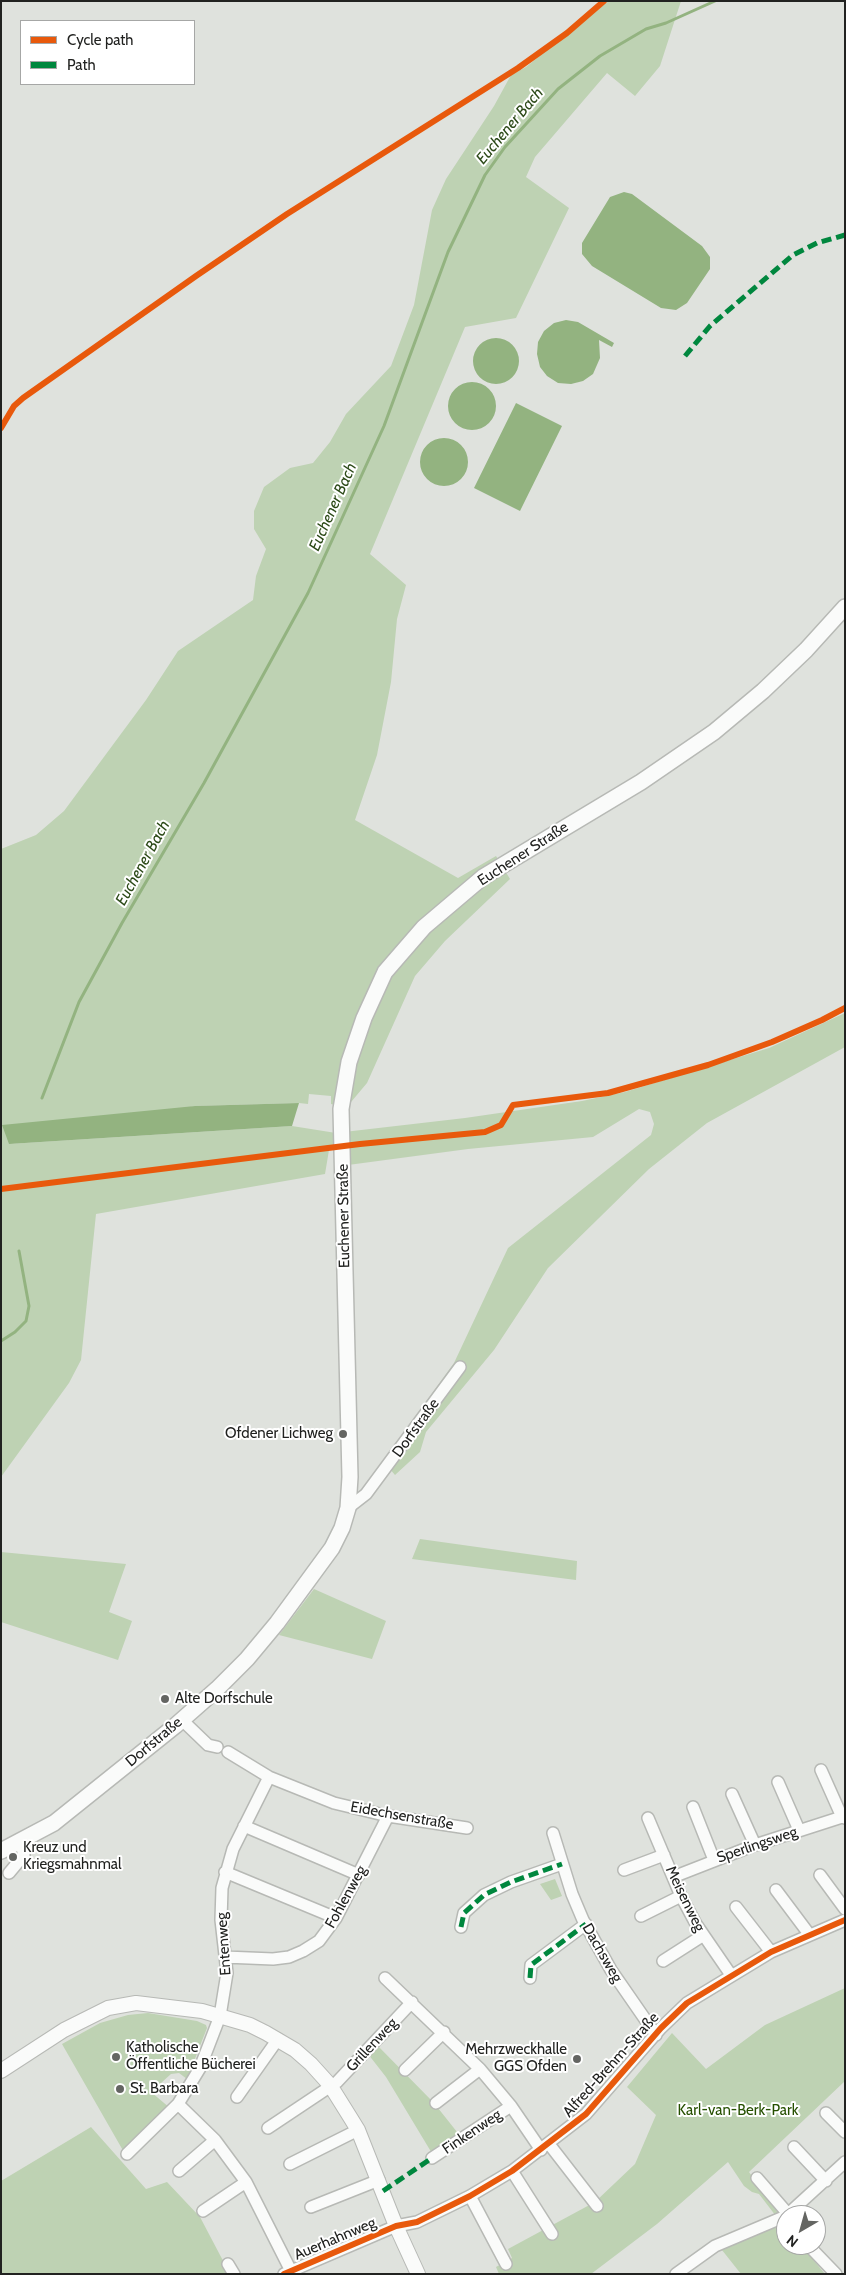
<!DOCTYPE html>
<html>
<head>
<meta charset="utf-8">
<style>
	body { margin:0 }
	#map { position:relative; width:846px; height:2275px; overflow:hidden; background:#dfe2dd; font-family:Cabin,sans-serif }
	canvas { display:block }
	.frame { position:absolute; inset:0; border:2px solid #212220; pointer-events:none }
	.legend { position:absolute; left:20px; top:20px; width:175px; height:65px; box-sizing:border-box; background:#fff; border:1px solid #a6a7a6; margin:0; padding:6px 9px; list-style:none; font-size:15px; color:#212220 }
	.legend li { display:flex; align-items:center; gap:10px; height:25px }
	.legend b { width:25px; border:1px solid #a6a7a6 }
	.north { position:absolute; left:776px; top:2205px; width:50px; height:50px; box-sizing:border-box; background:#fff; border:1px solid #a6a7a6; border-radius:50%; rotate:218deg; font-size:14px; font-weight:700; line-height:20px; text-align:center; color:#212220 }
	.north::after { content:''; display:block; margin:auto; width:18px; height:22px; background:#646562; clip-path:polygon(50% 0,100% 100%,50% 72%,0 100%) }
</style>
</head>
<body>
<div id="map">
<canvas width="846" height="2275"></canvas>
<div class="frame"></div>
<ul class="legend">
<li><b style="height:6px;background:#e8590c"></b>Cycle path</li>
<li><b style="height:6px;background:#00873e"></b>Path</li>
</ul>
<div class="north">N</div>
</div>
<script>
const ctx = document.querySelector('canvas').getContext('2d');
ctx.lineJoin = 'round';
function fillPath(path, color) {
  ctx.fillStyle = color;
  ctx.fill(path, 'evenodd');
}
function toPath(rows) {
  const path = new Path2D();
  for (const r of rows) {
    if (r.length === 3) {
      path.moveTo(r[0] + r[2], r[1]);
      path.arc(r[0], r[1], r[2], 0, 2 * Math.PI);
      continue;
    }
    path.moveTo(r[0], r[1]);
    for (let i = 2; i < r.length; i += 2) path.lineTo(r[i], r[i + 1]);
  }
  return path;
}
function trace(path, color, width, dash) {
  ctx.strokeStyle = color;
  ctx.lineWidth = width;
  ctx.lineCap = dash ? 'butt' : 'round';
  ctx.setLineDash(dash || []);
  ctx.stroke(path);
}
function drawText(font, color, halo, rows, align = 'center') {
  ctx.font = font + ' Cabin,sans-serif';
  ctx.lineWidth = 4;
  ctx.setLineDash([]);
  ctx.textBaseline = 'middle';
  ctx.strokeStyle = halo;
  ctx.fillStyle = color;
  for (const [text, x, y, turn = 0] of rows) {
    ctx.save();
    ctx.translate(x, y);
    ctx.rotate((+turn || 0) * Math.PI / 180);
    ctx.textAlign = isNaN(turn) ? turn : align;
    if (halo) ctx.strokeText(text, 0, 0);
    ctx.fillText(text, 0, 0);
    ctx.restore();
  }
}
const green = toPath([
	[607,1,681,1,660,66,635,96,607,73,535,157,526,177,569,208,516,318,465,327,370,554,406,585,397,619,391,682,377,755,355,820,458,878,496,856,510,879,445,941,415,976,367,1083,346,1108,331,1104,331,1096,309,1094,308,1104,299,1103,195,1106,9,1144,292,1126,336,1133,335,1150,329,1150,325,1174,96,1214,81,1360,69,1383,1,1477,1,849,36,835,64,811,146,700,178,651,253,600,256,576,266,549,254,529,254,511,264,487,290,468,313,463,330,442,346,414,391,366,414,305,432,210,446,179,494,106,511,75,526,67],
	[845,1013,845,1047,707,1123,649,1169,548,1268,494,1350,426,1432,420,1452,395,1475,383,1461,454,1363,508,1248,651,1135,654,1124,650,1112,639,1109,593,1137,468,1149,348,1165,344,1132,465,1118,582,1101,625,1092,769,1048],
	[420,1539,577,1561,576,1580,412,1559],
	[1,1552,126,1564,109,1612,132,1621,118,1660,1,1622],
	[314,1589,386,1621,372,1659,279,1635],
	[555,1879,562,1896,551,1900,540,1884],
	[845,1988,845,2081,749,2172,786,2224,786,2245,801,2245,825,2274,741,2274,718,2245,779,2220,759,2194,752,2192,744,2186,728,2162,657,2224,591,2274,499,2274,496,2267,512,2258,508,2249,595,2202,635,2164,656,2115,627,2087,672,2033,706,2069,765,2025],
	[148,2013,197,2021,206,2025,207,2028,187,2079,179,2073,171,2074,151,2092,170,2108,125,2154,62,2044,100,2023,128,2015],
	[377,2045,434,2103,461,2137,433,2155,386,2077,368,2054],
	[91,2127,146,2189,167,2182,200,2217,230,2274,1,2274,1,2181]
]);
const water = toPath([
	[624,192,632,194,702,246,710,257,710,269,687,303,676,310,661,308,592,266,582,254,582,243,610,197],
	[566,320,578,322,614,343,612,347,599,340,600,358,593,374,583,381,571,384,558,383,547,376,540,367,537,354,538,342,544,331,554,323],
	[496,361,23],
	[472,406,24],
	[516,403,562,426,520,511,474,488],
	[444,462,24],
	[299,1103,292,1126,9,1144,2,1125,195,1106]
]);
const stream = toPath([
	[42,1098,79,1002,122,923,204,783,308,593,384,426,448,252,485,175,505,147,558,89,600,56,646,29,666,23,715,1],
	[1,1341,15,1332,26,1321,29,1306,19,1251]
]);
const minor = toPath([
	[348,1508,366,1494,460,1367],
	[182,1720,208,1745,217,1747],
	[228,1752,269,1777,334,1803,388,1816,467,1828],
	[821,1770,842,1817,845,1818],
	[778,1782,799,1830],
	[732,1794,755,1845],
	[693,1807,714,1860],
	[648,1818,681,1896,696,1924,731,1975],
	[244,1826,359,1875],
	[553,1833,572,1894,583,1920,611,1970,656,2035],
	[624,1870,664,1855],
	[225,1872,336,1918],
	[9,1873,24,1855,20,1842],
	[820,1875,845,1909],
	[673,1877,755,1845,842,1817],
	[776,1890,809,1934],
	[736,1907,771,1952],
	[641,1916,681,1896],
	[461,1927,464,1913,484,1895,511,1882,562,1864],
	[225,1957,273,1959,289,1957,303,1951,319,1941,336,1918,388,1816],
	[663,1961,702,1936],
	[385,1978,480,2069,511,2106,541,2150],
	[530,1978,531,1965,586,1924],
	[405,2070,444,2032],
	[237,2097,278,2039],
	[436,2103,480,2069],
	[178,2104,215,2140,246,2182,291,2271],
	[826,2113,845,2132],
	[268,2128,337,2082,412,2002],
	[549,2144,597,2206],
	[794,2147,826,2181],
	[127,2154,178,2104,200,2068,220,2016,227,1973,221,1920,222,1888,233,1849,269,1777],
	[432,2158,511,2106],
	[290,2164,358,2130],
	[179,2171,215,2140],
	[512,2171,552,2234],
	[757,2178,789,2215],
	[470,2196,506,2264],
	[311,2207,379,2180],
	[203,2211,246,2182],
	[787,2215,845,2162],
	[808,2245,836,2274],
	[228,2264,234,2274],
	[284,2274,396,2226,417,2222,470,2196,512,2171,586,2114,661,2028,687,2003,771,1952,845,1920],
	[676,2274,715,2246,786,2216]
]);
const tertiary = toPath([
	[1,2071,64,2030,108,2008,136,2003,202,2011,250,2025,266,2033,295,2050,311,2064,330,2085,350,2117,358,2130,396,2226,418,2274]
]);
const secondary = toPath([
	[1,1851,54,1823,175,1726,217,1689,247,1659,277,1623,332,1548,342,1528,348,1508,350,1477,341,1109,349,1062,364,1018,385,972,424,927,483,877,641,782,714,732,763,691,806,650,845,607]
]);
const quiet = toPath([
	[685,356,710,326,793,255,817,243,845,235],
	[461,1927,464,1913,484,1895,511,1882,562,1864],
	[530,1978,531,1965,586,1924],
	[383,2191,432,2158]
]);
const cycleway = toPath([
	[1,428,14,406,23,398,196,276,287,214,518,68,567,33,604,1],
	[1,1189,360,1144,485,1132,501,1125,513,1105,608,1093,708,1065,772,1042,822,1020,845,1008],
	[284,2274,396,2226,417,2222,470,2196,512,2171,586,2114,661,2028,687,2003,771,1952,845,1920]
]);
const markers = [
	[343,1434,5,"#646562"],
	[165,1699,5,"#646562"],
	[13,1857,5,"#646562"],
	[116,2057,5,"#646562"],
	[577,2059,5,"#646562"],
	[120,2089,5,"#646562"]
];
const streetNames = [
	["Euchener Straße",523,854,-33],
	["Euchener Straße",344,1216,-91],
	["Dorfstraße",416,1428,-54],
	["Dorfstraße",154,1742,-40],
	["Eidechsenstraße",402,1816,10],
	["Sperlingsweg",757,1845,-19],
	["Fohlenweg",346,1897,-61],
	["Meisenweg",685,1899,64],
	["Entenweg",224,1944,-94],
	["Dachsweg",602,1953,60],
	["Grillenweg",372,2045,-47],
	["Alfred-Brehm-Straße",611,2065,-48],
	["Finkenweg",472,2132,-34],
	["Auerhahnweg",335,2239,-23]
];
const poiNames = [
	["Ofdener Lichweg",333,1434,"right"],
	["Alte Dorfschule",175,1699],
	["Kreuz und",23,1848],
	["Kriegsmahnmal",23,1865],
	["Katholische",126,2048],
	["Öffentliche Bücherei",126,2065],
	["Mehrzweckhalle",567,2050,"right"],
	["GGS Ofden",567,2067,"right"],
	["St. Barbara",130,2089]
];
const parkNames = [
	["Karl-van-Berk-Park",738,2111]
];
const waterNames = [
	["Euchener Bach",510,126,-50],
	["Euchener Bach",333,507,-66],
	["Euchener Bach",143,863,-61]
];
fillPath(green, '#bed2b3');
fillPath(water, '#93b380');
trace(stream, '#93b380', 3);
trace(minor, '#b7b9b5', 14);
trace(tertiary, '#b7b9b5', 16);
trace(secondary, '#b7b9b5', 18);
trace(minor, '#fafbfa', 11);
trace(tertiary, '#fafbfa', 14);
trace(secondary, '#fafbfa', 15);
trace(quiet, '#00873e', 5, [10, 5]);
trace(cycleway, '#e8590c', 6);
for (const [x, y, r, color] of markers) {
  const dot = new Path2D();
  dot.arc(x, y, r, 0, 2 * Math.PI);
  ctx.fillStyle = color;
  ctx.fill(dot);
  trace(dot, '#fff', 2);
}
drawText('15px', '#212220', '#fff', streetNames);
drawText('15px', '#212220', '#fff', poiNames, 'left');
drawText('15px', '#265000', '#fff', parkNames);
drawText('italic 16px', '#2c4a18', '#fff', waterNames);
</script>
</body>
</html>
